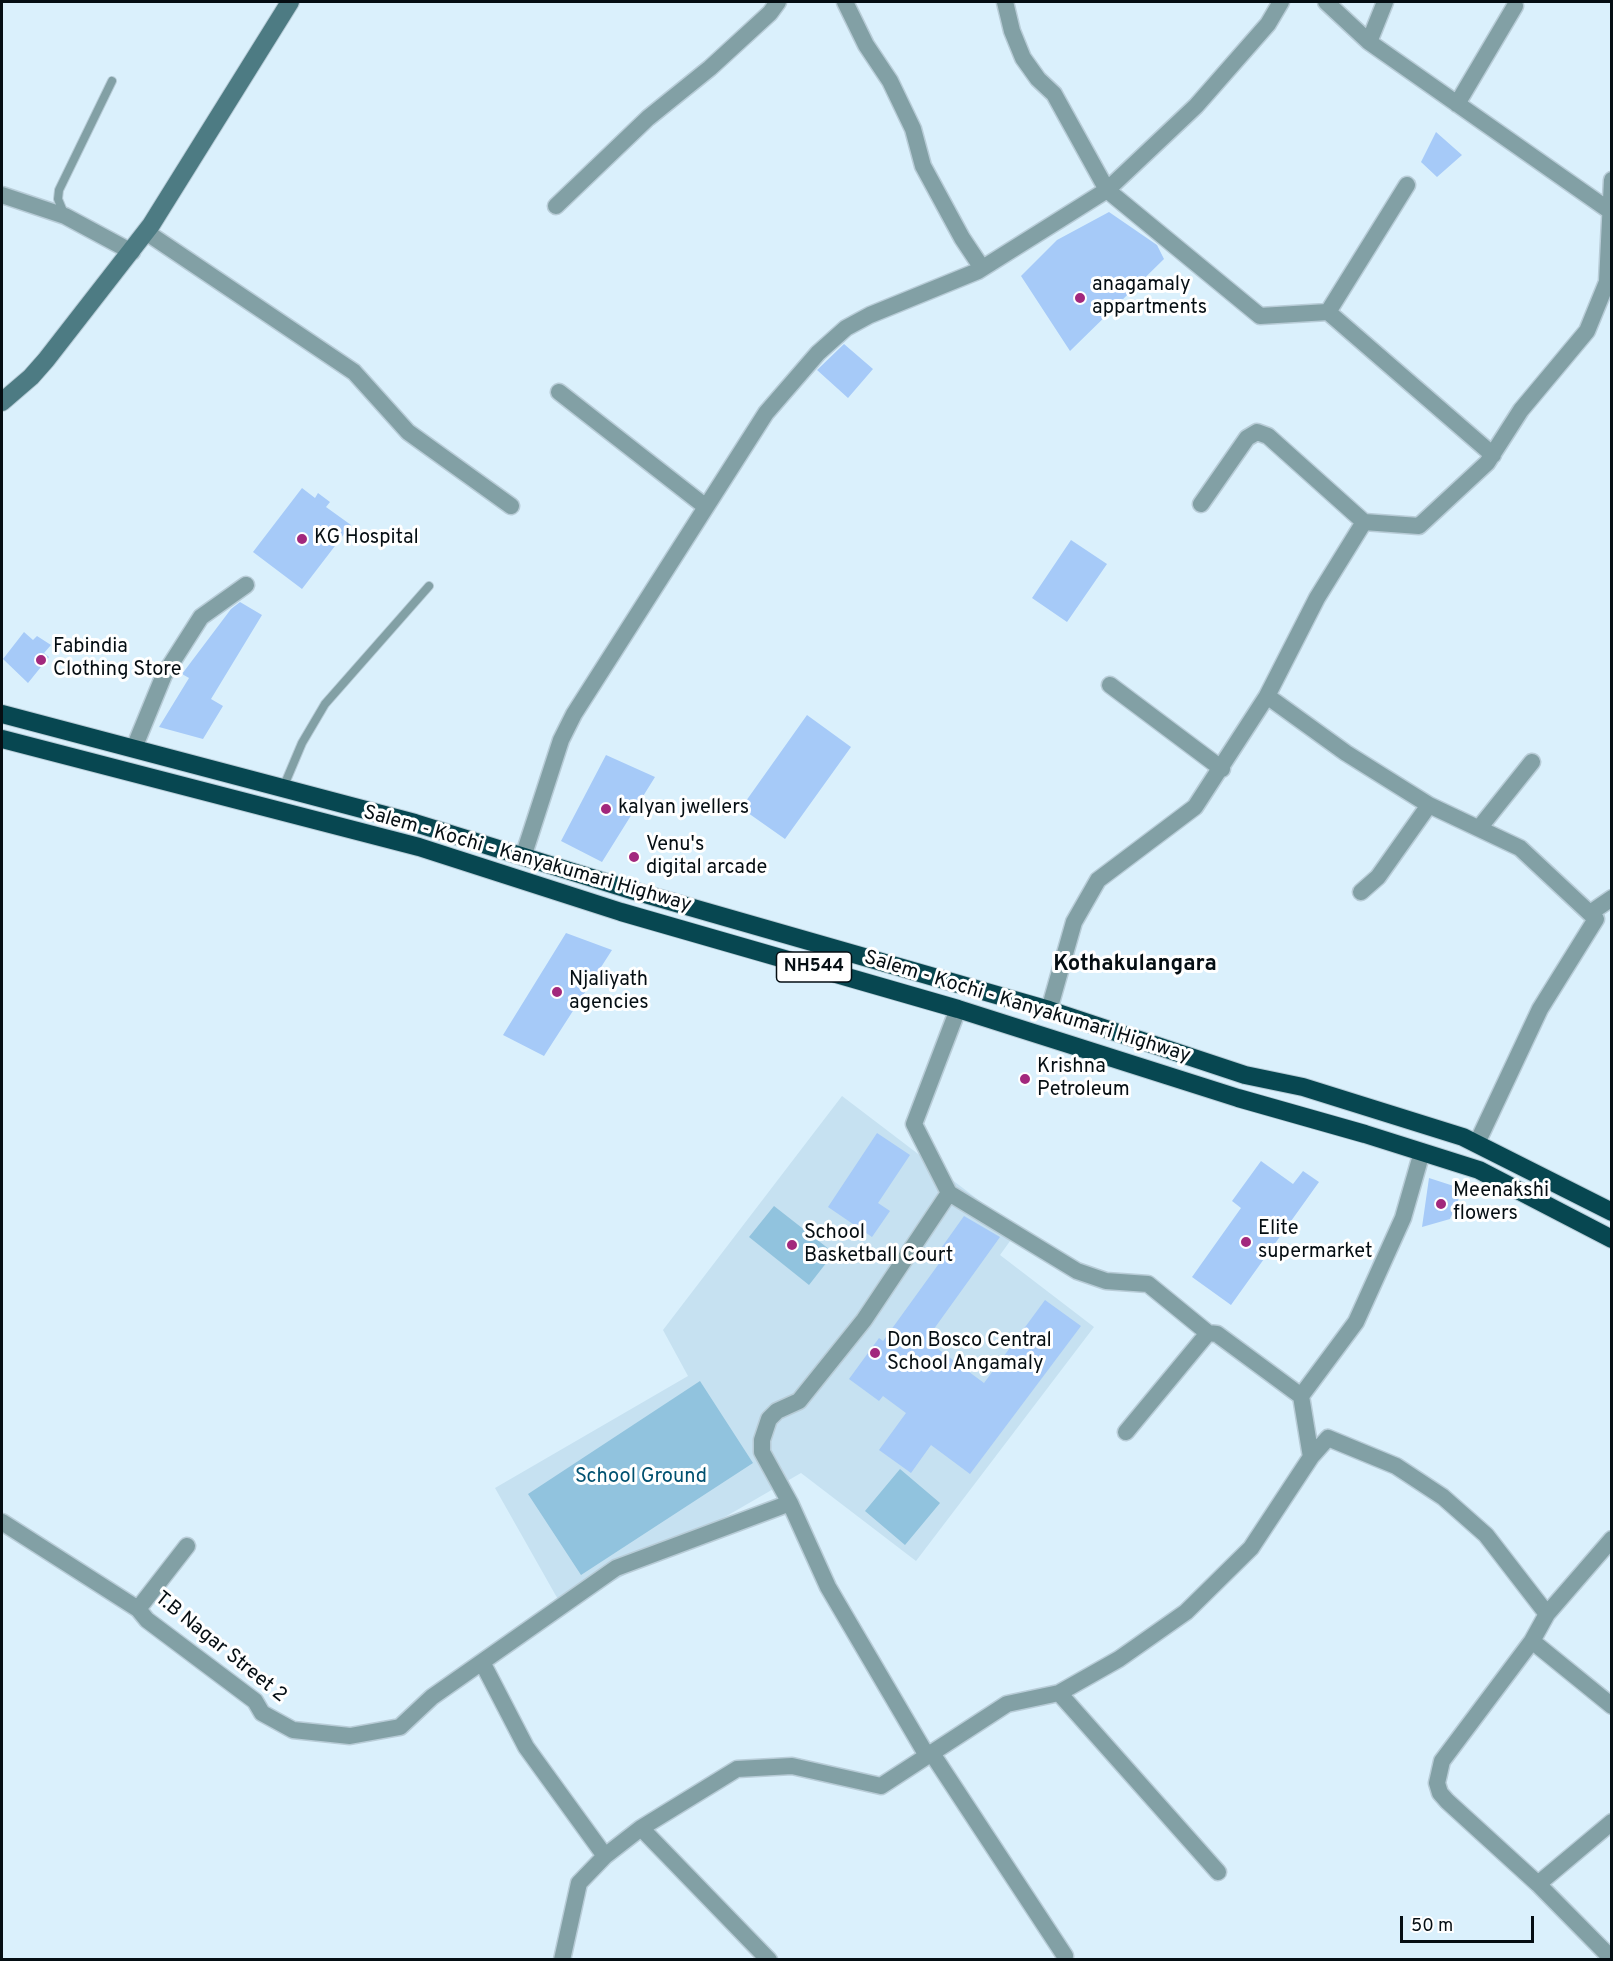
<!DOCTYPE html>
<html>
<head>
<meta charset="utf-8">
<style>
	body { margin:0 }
	#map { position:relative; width:1613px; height:1961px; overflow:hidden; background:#daf0fc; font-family:Overpass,sans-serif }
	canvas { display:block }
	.frame { position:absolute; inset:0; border:3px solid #050e13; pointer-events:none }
	.scale { position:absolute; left:1400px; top:1916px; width:134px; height:27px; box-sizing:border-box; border:3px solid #050e13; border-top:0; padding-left:8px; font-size:18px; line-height:21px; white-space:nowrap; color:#050e13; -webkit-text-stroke:4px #fff; paint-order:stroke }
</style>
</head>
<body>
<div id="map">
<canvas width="1613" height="1961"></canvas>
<div class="frame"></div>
<div class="scale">50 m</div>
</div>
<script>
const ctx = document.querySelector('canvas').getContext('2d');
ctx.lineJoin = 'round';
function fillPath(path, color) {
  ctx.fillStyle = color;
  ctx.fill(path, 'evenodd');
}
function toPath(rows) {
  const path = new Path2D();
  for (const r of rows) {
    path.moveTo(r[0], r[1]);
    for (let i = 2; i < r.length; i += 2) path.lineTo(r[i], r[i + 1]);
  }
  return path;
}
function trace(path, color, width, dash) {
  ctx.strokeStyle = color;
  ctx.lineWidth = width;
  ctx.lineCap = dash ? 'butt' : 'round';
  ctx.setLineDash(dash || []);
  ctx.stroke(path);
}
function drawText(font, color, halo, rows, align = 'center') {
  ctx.font = font + ' Overpass,sans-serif';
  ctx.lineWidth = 6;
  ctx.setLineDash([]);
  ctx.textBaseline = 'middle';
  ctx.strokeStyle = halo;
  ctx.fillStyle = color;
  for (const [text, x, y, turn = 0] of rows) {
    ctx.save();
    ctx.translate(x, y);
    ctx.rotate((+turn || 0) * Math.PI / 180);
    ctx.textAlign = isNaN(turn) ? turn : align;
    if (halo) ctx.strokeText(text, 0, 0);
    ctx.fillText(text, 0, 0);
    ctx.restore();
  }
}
const built = toPath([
	[842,1096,1018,1230,1000,1255,1094,1327,916,1561,801,1473,564,1610,495,1488,688,1376,663,1330]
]);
const green = toPath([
	[774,1206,834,1253,809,1285,749,1237],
	[700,1381,753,1463,581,1575,528,1494],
	[900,1469,940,1503,905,1545,865,1511]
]);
const building = toPath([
	[1436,132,1462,155,1437,177,1421,162],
	[1109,212,1157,245,1164,259,1070,351,1021,276,1057,240],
	[844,344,873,369,848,398,817,370],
	[302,488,315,498,318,493,330,502,326,507,351,525,302,589,253,552],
	[1071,540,1107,564,1067,622,1032,598],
	[240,602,262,615,211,699,223,706,203,739,159,727,189,678,182,674,231,609],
	[24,632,33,640,37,636,51,645,44,653,49,657,28,683,3,659],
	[807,715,851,747,785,839,741,808],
	[606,755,655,777,602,862,561,841],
	[566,933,612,950,544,1056,503,1035],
	[877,1133,910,1155,878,1203,890,1211,872,1237,828,1207],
	[1261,1161,1293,1184,1303,1171,1319,1182,1231,1305,1192,1277,1241,1208,1232,1201],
	[1429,1178,1463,1189,1450,1219,1422,1227],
	[964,1216,1000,1237,926,1340,984,1383,1045,1300,1081,1326,970,1474,931,1445,911,1473,879,1450,906,1413,883,1396,879,1401,849,1379,879,1338,883,1341,943,1258,937,1254]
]);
const lane = toPath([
	[65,216,58,199,59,190,112,81],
	[283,788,302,743,325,704,429,586]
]);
const street = toPath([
	[845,2,866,45,890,81,913,129,923,166,962,238,982,268],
	[1005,2,1012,31,1023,58,1038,79,1054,94,1107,190,1260,316,1328,312,1407,185],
	[1326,2,1369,42],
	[1385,2,1369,42,1610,211],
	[1457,104,1515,6],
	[2,195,65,216,132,252],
	[556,206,648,118,710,68,770,13,778,2],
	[146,232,354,372,408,432,511,506],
	[1328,312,1493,455],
	[559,392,706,507],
	[1201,504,1247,438,1257,432,1268,436,1364,522],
	[1110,685,1222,769],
	[1267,696,1346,753,1429,805,1520,848,1596,919,1540,1009,1477,1143],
	[134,748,164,675,201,617,246,585],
	[1480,827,1532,762],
	[523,857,561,740,574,714,766,413,818,353,846,328,870,315,978,271,1107,190,1196,106,1268,24,1281,2],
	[1361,892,1378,877,1429,805],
	[1590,913,1612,898],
	[1049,1010,1074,922,1098,880,1195,807,1267,696,1317,598,1364,522,1419,526,1487,463,1521,410,1587,331,1607,282,1612,180],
	[949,1193,1077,1271,1106,1281,1148,1284,1208,1333,1217,1334,1301,1396],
	[1126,1432,1208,1333],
	[1311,1457,1328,1438,1396,1466,1443,1497,1486,1535,1547,1614],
	[2,1522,138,1609,147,1620,255,1701,262,1713,293,1730,350,1736,400,1727,432,1697,616,1568,790,1503],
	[1612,1539,1547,1614,1532,1641,1442,1761,1437,1783,1440,1793,1447,1801,1538,1884,1612,1959],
	[138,1609,187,1546],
	[1532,1641,1612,1706],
	[483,1664,526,1747,605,1856,641,1828,737,1769,792,1766,881,1786,1007,1704,1059,1693,1119,1659,1186,1612,1251,1548,1311,1457,1301,1396,1356,1322,1403,1218,1422,1152],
	[1059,1693,1218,1872],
	[931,1752,1065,1956],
	[926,1754,828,1587,790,1503,762,1452,762,1440,769,1419,777,1411,799,1401,864,1320,949,1193,914,1124,958,1009],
	[641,1828,769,1960],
	[1538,1884,1612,1822],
	[562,1960,579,1883,605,1856]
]);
const secondary = toPath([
	[2,402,31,377,46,360,151,225,290,2]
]);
const highway = toPath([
	[2,714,415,823,634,891,1049,1010,1245,1075,1303,1087,1463,1137,1612,1212],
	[2,739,419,847,621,912,958,1009,1238,1098,1365,1134,1479,1170,1612,1239]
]);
const markers = [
	[1080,298,6,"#a2287d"],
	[302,539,6,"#a2287d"],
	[41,660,6,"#a2287d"],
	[606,809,6,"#a2287d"],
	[634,857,6,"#a2287d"],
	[557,992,6,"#a2287d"],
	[1025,1079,6,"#a2287d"],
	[1441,1204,6,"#a2287d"],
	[1246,1242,6,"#a2287d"],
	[792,1245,6,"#a2287d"],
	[875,1353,6,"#a2287d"]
];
const shields = [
	[814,967,75]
];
const shieldNames = [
	["NH544",814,967]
];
const poiNames = [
	["anagamaly",1092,286],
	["appartments",1092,309],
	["KG Hospital",314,539],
	["Fabindia",53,648],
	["Clothing Store",53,671],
	["kalyan jwellers",618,809],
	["Venu's",646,846],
	["digital arcade",646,869],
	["Njaliyath",569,981],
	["agencies",569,1004],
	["Krishna",1037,1068],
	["Petroleum",1037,1091],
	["Meenakshi",1453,1192],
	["flowers",1453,1215],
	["Elite",1258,1230],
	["supermarket",1258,1253],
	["School",804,1234],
	["Basketball Court",804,1257],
	["Don Bosco Central",887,1342],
	["School Angamaly",887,1365]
];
const streetNames = [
	["Salem - Kochi - Kanyakumari Highway",527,860,16],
	["Salem - Kochi - Kanyakumari Highway",1027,1008,17],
	["T.B Nagar Street 2",220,1648,39]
];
const parkNames = [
	["School Ground",641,1478]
];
const quarterNames = [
	["Kothakulangara",1135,966]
];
fillPath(built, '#c6e1f1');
fillPath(green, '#91c3de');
fillPath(building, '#a6caf8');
trace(lane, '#b8ccd7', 10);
trace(street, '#b8ccd7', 19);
trace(secondary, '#b8ccd7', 20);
trace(highway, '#b8ccd7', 20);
trace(lane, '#82a0a5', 8);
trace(street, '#82a0a5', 16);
trace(secondary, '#4d7b83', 18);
trace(highway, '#074751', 18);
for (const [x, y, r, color] of markers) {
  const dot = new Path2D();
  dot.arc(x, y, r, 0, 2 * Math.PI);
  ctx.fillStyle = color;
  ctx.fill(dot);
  trace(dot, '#fff', 2);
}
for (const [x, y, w] of shields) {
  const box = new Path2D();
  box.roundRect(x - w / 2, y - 15, w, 30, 4.5);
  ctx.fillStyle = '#fff';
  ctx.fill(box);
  trace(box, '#050e13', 1.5);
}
drawText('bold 18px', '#050e13', null, shieldNames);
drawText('20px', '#050e13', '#fff', poiNames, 'left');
drawText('20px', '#050e13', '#fff', streetNames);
drawText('20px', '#005170', '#fff', parkNames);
drawText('bold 22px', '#050e13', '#fff', quarterNames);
</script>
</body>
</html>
